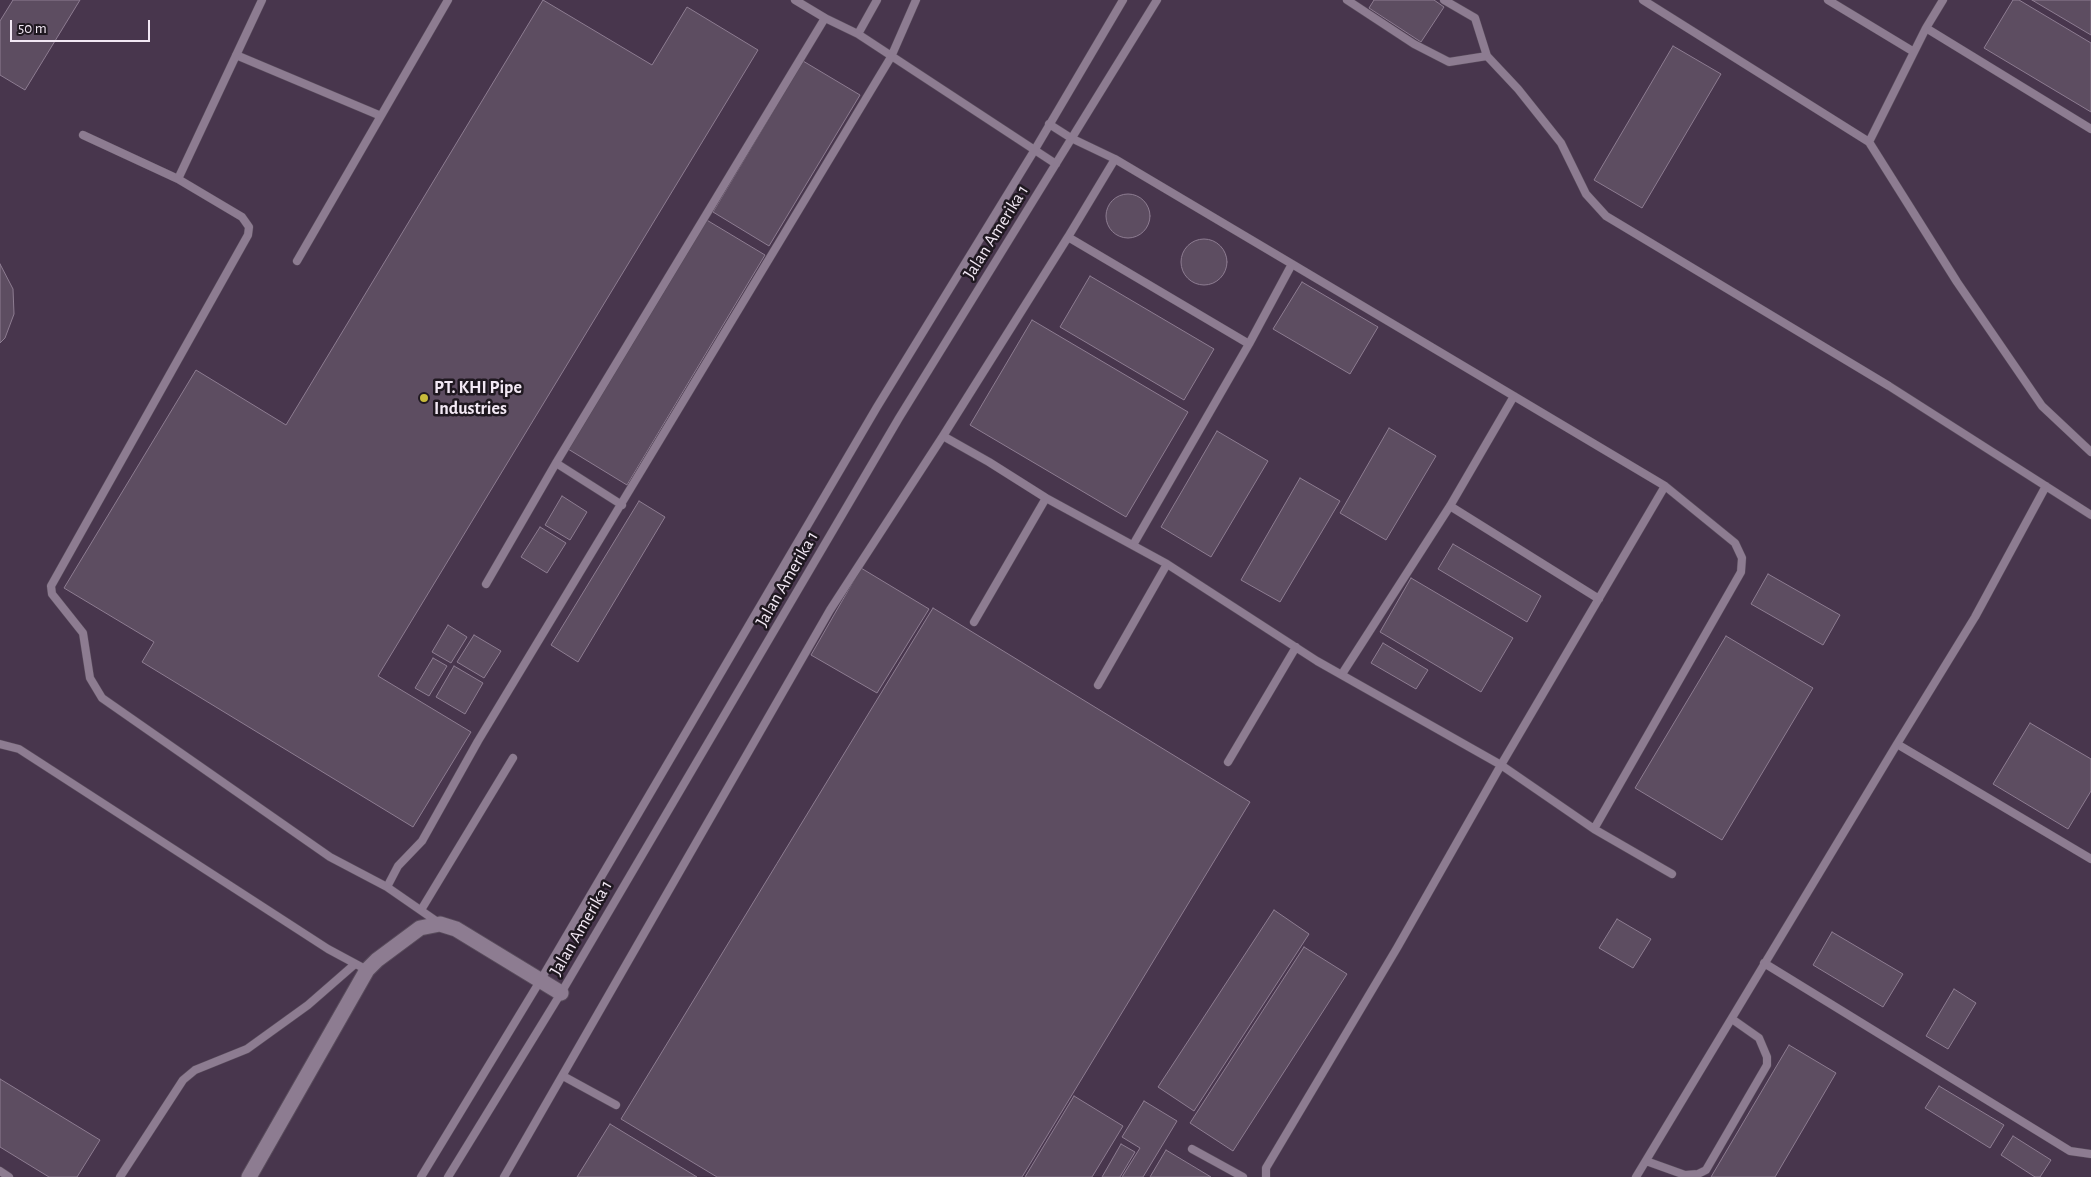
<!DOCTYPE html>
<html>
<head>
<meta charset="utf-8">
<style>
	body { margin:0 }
	#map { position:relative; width:2091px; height:1177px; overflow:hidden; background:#3c2d3f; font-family:"Alegreya Sans",sans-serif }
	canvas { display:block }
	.scale { position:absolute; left:10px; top:20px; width:140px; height:22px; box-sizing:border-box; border:2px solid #f2e8f4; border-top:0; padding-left:6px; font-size:15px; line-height:18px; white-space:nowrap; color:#f2e8f4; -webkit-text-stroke:4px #1f1820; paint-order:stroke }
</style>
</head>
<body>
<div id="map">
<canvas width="2091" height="1177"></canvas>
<div class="scale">50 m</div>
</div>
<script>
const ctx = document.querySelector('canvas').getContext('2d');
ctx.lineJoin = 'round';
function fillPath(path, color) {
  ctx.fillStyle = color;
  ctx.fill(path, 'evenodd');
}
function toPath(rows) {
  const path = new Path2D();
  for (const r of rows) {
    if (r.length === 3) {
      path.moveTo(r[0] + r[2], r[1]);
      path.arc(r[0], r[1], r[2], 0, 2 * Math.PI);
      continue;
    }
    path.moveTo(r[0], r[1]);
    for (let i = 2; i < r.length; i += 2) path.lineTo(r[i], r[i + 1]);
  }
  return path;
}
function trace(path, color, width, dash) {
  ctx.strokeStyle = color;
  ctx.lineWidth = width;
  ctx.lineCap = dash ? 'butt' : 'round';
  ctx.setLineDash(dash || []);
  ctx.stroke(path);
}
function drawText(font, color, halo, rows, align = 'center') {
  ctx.font = font + ' "Alegreya Sans",sans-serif';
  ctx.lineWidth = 5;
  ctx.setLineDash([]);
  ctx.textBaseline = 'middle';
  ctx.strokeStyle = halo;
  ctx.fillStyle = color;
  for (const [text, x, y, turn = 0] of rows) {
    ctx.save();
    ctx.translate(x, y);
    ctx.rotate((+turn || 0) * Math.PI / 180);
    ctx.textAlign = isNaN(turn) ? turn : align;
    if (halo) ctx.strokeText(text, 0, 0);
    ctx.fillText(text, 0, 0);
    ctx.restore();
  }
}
const built = toPath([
	[0,0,2091,0,2091,1177,0,1177]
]);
const building = toPath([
	[13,0,80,0,25,90,0,75,0,21,13,0],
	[543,0,652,65,687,7,758,50,378,676,471,732,413,827,142,662,154,642,64,588,196,370,286,425,543,0],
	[1374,0,1434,0,1444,7,1421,42,1369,8,1374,0],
	[2013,0,2019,0,2091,43,2091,112,1984,48,2013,0],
	[2032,0,2091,0,2091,35,2032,0],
	[1673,46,1721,74,1642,208,1594,180,1673,46],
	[803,61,860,95,769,246,713,212,803,61],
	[1128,216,22],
	[705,219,765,255,627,485,568,449,705,219],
	[1204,262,23],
	[0,264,13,289,14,314,5,338,0,343,0,264],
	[1090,276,1214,349,1184,400,1060,327,1090,276],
	[1302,282,1378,327,1350,374,1273,329,1302,282],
	[1032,320,1188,412,1126,517,970,425,1032,320],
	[1389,428,1436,456,1386,540,1340,513,1389,428],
	[1217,431,1268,461,1211,557,1161,527,1217,431],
	[1300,478,1340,501,1280,602,1241,580,1300,478],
	[562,496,587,512,570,540,545,525,562,496],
	[639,501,665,517,578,662,551,645,639,501],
	[540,527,566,543,547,573,521,557,540,527],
	[1453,544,1541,596,1527,622,1438,569,1453,544],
	[861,568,929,609,877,693,811,655,861,568],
	[1768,574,1840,615,1823,645,1751,604,1768,574],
	[1411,578,1513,638,1481,692,1380,632,1411,578],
	[933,608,1250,802,1022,1177,717,1177,621,1119,933,608],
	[448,625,467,637,451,663,432,652,448,625],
	[474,635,501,651,484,678,457,662,474,635],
	[1726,636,1813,688,1722,840,1635,788,1726,636],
	[1383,643,1428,670,1416,689,1371,663,1383,643],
	[433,658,447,666,429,696,415,688,433,658],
	[454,666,483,683,465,714,436,697,454,666],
	[2030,723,2091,759,2091,791,2068,829,1993,784,2030,723],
	[1274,910,1309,934,1194,1111,1158,1087,1274,910],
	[1617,919,1651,939,1633,968,1599,948,1617,919],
	[1832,932,1903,974,1883,1007,1813,965,1832,932],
	[1304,947,1347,974,1233,1151,1190,1123,1304,947],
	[1954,989,1976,1003,1948,1049,1926,1036,1954,989],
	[1789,1045,1836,1073,1775,1177,1711,1177,1789,1045],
	[0,1079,100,1140,77,1177,49,1177,0,1147,0,1079],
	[1939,1086,2004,1125,1990,1148,1925,1108,1939,1086],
	[1074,1096,1123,1126,1092,1177,1025,1177,1074,1096],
	[1144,1101,1177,1121,1143,1177,1122,1177,1140,1148,1122,1137,1144,1101],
	[610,1124,697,1177,577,1177,610,1124],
	[2013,1136,2051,1160,2040,1177,2035,1177,2001,1155,2013,1136],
	[1121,1144,1135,1152,1120,1177,1102,1177,1121,1144],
	[1166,1150,1211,1177,1150,1177,1166,1150]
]);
const lane = toPath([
	[795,0,825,18,858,34,1056,164],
	[1347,0,1414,44,1449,62,1487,56],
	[1444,0,1475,18,1487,56,1518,89,1561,143,1586,194,1606,216,1889,386,2091,515],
	[1643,0,1869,142],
	[1828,0,1914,52],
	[1943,0,1926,28,1869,142,1957,282,2042,406,2091,452],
	[1926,28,2091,129],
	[858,34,877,0],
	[236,55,381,116],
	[1049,124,1071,138,1115,159],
	[83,135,178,179,242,217,249,227,248,235,51,586,52,594,83,633,90,678,102,698,330,857,387,887,398,866,422,841,478,741,891,57,916,0],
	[178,179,262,0],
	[297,261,448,0],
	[1249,344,1068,237,1115,159,1292,264],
	[943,436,1068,237],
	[556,463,622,505],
	[2046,486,1975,617,1897,744,2091,859],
	[1450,506,1599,599],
	[486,584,556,463,825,18],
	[974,622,1046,498],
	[1342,674,1450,506,1514,396],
	[1098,685,1167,564],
	[0,744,19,749,328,949,367,970],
	[1228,762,1296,647],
	[1594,829,1672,874],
	[387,887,439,923],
	[421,910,513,758],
	[1764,963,2070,1151,2091,1154],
	[563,1076,616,1105],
	[1192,1149,1243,1177],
	[1646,1161,1685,1175,1698,1174,1706,1170,1767,1065,1767,1057,1759,1038,1732,1019],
	[0,1171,9,1177],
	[120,1177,183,1080,195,1070,247,1049,308,1005,355,964],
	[421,1177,540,981,877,407,1034,151,1123,0],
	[448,1177,561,993,899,418,1157,0],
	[504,1177,830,610,943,436,989,462,1046,498,1167,564,1317,661,1501,765,1594,829,1741,572,1742,558,1735,543,1665,486,1292,264,1249,344,1133,545],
	[1266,1177,1266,1168,1397,948,1501,765,1665,486],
	[1636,1177,1897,744]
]);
const street = toPath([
	[249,1177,367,970,377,960,420,928,440,924,456,929,561,993]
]);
const markers = [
	[424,398,5,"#c8bb3b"]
];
const streetNames = [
	["Jalan Amerika 1",996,232,-58],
	["Jalan Amerika 1",787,579,-60],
	["Jalan Amerika 1",581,928,-60]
];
const poiNames = [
	["PT. KHI Pipe",434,388],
	["Industries",434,409]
];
fillPath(built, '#48364d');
fillPath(building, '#5d4d61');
trace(building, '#8d7c91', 1);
trace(lane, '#594c5c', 9);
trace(street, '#594c5c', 17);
trace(lane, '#8d7c91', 8);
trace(street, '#8d7c91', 15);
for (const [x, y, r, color] of markers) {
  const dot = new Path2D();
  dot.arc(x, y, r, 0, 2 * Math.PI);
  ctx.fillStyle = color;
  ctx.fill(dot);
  trace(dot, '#1f1820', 2);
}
drawText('18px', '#f2e8f4', '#1f1820', streetNames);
drawText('bold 18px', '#f2e8f4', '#1f1820', poiNames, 'left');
</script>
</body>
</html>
